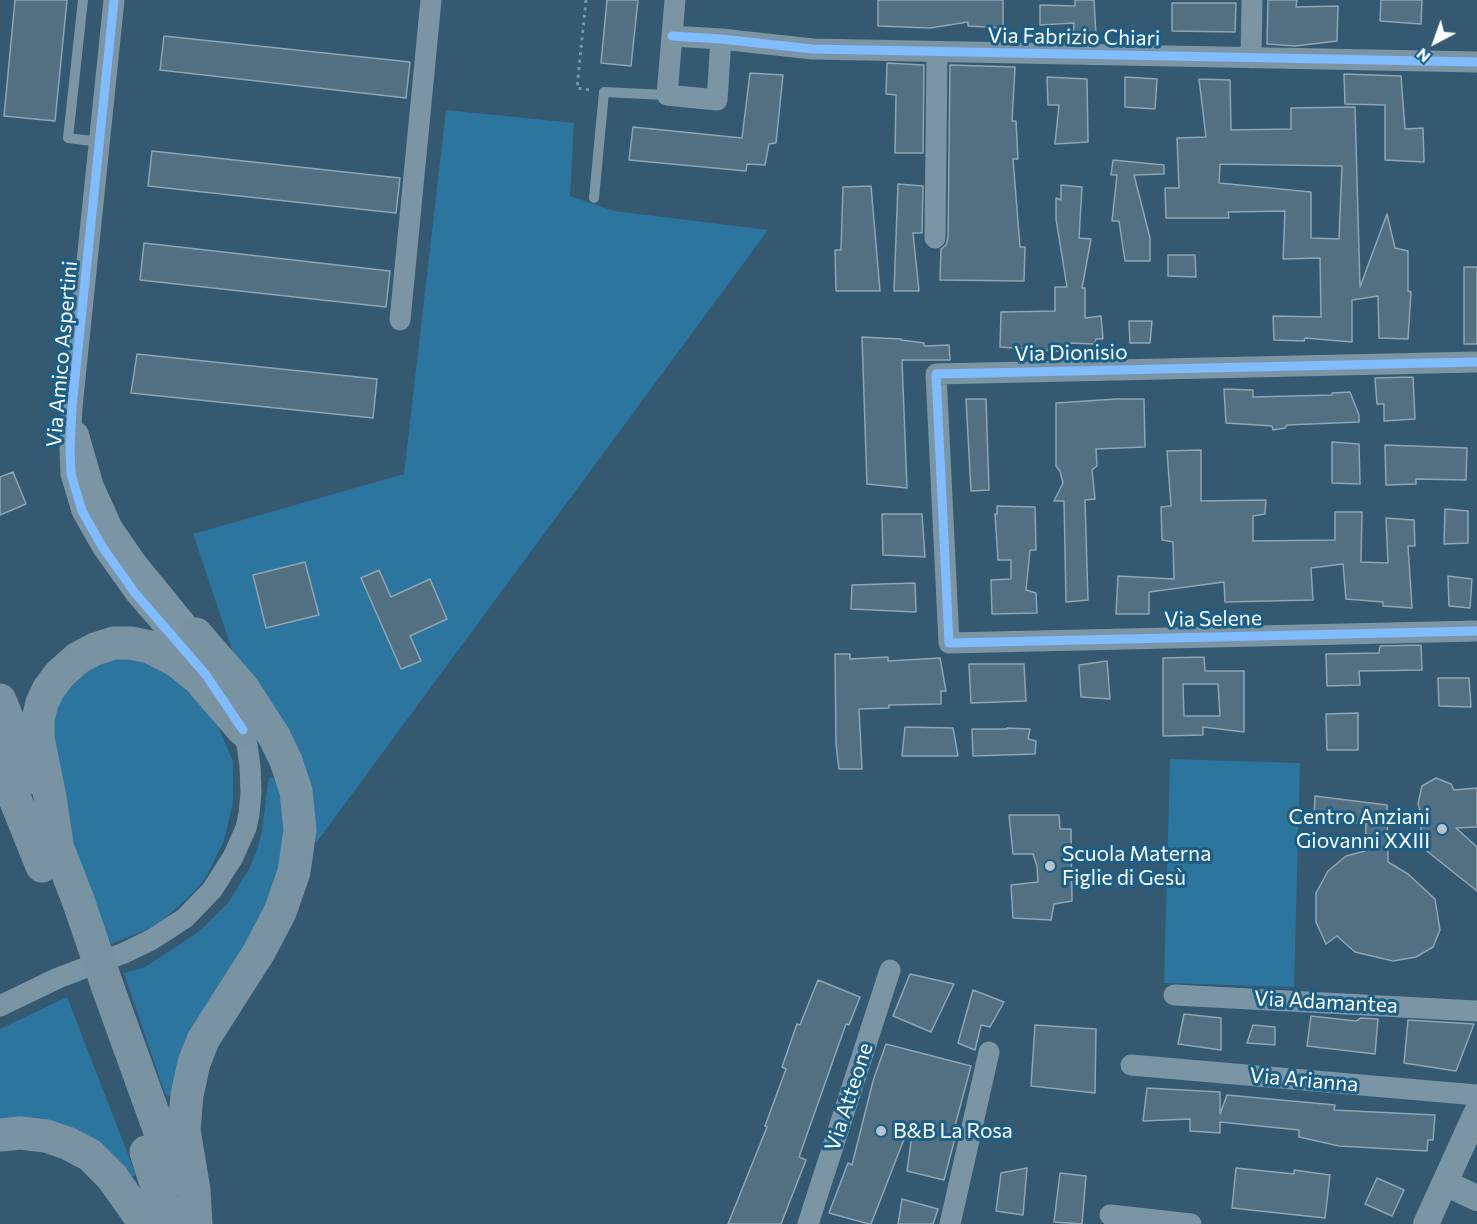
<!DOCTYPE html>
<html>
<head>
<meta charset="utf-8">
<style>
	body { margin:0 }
	#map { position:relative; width:1477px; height:1224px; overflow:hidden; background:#345970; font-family:Commissioner,sans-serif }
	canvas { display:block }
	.north { position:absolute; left:1405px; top:12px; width:60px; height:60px; -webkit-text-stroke:4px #1b5f88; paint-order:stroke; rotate:221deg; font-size:16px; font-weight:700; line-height:24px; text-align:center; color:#fff }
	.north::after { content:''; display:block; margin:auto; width:21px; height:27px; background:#fff; clip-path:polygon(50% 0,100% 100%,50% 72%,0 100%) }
</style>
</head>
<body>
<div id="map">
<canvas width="1477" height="1224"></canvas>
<div class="north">N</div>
</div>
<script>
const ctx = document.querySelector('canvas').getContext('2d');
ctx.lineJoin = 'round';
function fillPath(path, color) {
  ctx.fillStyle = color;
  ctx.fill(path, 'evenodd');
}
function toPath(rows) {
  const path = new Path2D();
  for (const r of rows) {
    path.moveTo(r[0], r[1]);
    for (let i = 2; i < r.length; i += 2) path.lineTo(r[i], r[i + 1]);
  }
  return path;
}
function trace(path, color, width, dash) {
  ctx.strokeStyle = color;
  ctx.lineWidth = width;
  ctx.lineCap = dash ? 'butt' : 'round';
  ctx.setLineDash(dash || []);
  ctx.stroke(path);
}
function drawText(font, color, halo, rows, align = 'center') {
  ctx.font = font + ' Commissioner,sans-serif';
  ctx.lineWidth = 6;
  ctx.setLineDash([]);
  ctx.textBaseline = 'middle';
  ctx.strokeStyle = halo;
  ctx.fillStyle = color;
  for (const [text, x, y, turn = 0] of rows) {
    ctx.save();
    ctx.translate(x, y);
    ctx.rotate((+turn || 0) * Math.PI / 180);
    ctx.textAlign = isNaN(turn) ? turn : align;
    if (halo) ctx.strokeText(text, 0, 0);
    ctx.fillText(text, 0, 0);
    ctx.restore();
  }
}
const green = toPath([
	[446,110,574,123,570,196,614,211,768,230,316,843,301,757,235,659,193,534,404,474],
	[133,658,171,672,213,715,233,761,233,802,224,841,206,877,194,892,164,919,148,929,111,944,78,866,47,728,71,679,106,660],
	[1170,759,1300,763,1294,987,1164,983],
	[270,777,276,779,279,787,286,824,284,858,273,897,172,1093,169,1096,165,1094,124,973,145,967,188,939,203,928,228,903,249,869,257,850,262,831,268,782],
	[67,997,136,1175,131,1177,0,1125,0,1029]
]);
const building = toPath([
	[15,0,67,0,55,121,4,116,15,0],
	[607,0,638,0,631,66,601,63,607,0],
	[878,0,1003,0,1003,28,968,26,968,22,930,28,878,26,878,0],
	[1075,0,1094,0,1096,35,1073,36,1074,23,1040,25,1040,5,1075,6,1075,0],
	[1268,0,1297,0,1296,7,1338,6,1337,41,1295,46,1267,44,1268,0],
	[1381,0,1422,0,1421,24,1380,21,1381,0],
	[1172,3,1236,3,1235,32,1172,31,1172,3],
	[164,36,410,62,406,98,160,70,164,36],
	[887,63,924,65,923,153,895,153,896,95,886,94,887,63],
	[950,65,1015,67,1012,121,1016,121,1018,159,1013,159,1020,247,1025,247,1024,281,940,280,941,249,946,245,948,238,950,65],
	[750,73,783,75,776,143,769,144,765,165,747,164,746,171,629,160,633,127,742,138,750,73],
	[1344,74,1401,76,1405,129,1423,128,1424,162,1385,160,1385,105,1345,104,1344,74],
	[1047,77,1087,79,1088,142,1055,144,1059,105,1048,105,1047,77],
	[1125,77,1157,79,1155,109,1125,107,1125,77],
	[1199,79,1230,80,1231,130,1291,129,1291,108,1355,107,1360,287,1387,214,1395,248,1408,251,1408,291,1411,292,1408,339,1379,338,1378,296,1352,300,1352,342,1305,338,1304,341,1274,340,1273,316,1321,317,1320,258,1283,259,1285,211,1228,212,1229,218,1166,218,1165,188,1179,188,1177,138,1206,137,1199,79],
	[1220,164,1342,166,1339,239,1311,238,1311,192,1219,183,1220,164],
	[152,151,400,178,396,213,148,186,152,151],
	[1113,160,1164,165,1164,174,1134,175,1150,238,1150,261,1125,261,1119,221,1112,221,1117,175,1111,175,1113,160],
	[898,184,923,186,922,233,913,233,919,291,894,291,898,184],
	[1061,185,1082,187,1079,238,1091,239,1082,288,1085,288,1085,318,1101,316,1103,339,1096,339,1094,344,1070,343,1070,352,1000,347,1001,312,1055,311,1055,287,1067,287,1056,219,1056,198,1061,200,1061,185],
	[871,186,880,291,836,291,835,250,841,250,843,187,871,186],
	[144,243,390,271,386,307,140,280,144,243],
	[1168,255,1195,255,1196,277,1168,276,1168,255],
	[1464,267,1477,267,1477,344,1464,344,1464,267],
	[1129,321,1152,321,1150,343,1130,343,1129,321],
	[862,337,901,339,901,340,924,343,924,346,949,345,950,360,902,360,907,488,867,484,862,337],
	[137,354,377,379,373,418,131,393,137,354],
	[1413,377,1415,419,1384,421,1384,404,1377,404,1375,378,1413,377],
	[1224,389,1253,390,1253,397,1332,395,1332,393,1350,392,1359,415,1359,422,1287,425,1285,428,1273,430,1272,426,1226,423,1224,389],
	[966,399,986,399,989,490,971,491,966,399],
	[1116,399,1144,399,1145,447,1096,449,1097,466,1092,470,1095,499,1085,500,1088,600,1066,602,1064,501,1054,501,1063,483,1060,471,1056,466,1056,403,1116,399],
	[1332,442,1359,444,1360,484,1332,483,1332,442],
	[1385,445,1467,448,1466,480,1416,479,1416,484,1386,485,1385,445],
	[1201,450,1201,501,1266,500,1265,514,1253,516,1253,541,1335,540,1335,512,1362,512,1361,562,1388,563,1386,518,1414,520,1415,546,1408,546,1412,608,1383,606,1383,602,1346,599,1343,564,1311,568,1313,600,1225,602,1224,582,1149,592,1149,614,1116,614,1118,576,1174,579,1173,542,1162,540,1161,507,1171,506,1167,451,1201,450],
	[13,472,26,504,0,515,0,477,13,472],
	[997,506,1035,507,1036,550,1030,550,1026,590,1036,593,1037,613,992,614,991,580,1011,579,1011,560,998,560,995,514,997,514,997,506],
	[1445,509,1468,511,1468,543,1444,544,1445,509],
	[882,514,922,514,925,557,883,555,882,514],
	[305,562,319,615,266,628,253,575,305,562],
	[379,570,391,597,430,579,447,619,410,636,421,661,401,669,361,578,379,570],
	[1448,576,1472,579,1470,608,1449,606,1448,576],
	[915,583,916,612,851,609,852,585,915,583],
	[1421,645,1422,670,1359,671,1360,685,1327,686,1326,654,1379,653,1380,646,1421,645],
	[835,654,850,654,850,659,888,657,888,661,940,658,946,691,941,691,941,704,889,705,889,708,859,709,862,769,839,769,836,744,835,654],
	[1204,657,1205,671,1244,671,1244,732,1203,727,1203,735,1163,736,1163,658,1204,657],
	[1183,684,1218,684,1220,716,1184,716,1183,684],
	[1107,661,1110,699,1081,697,1079,665,1107,661],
	[969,664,1024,664,1026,701,971,703,969,664],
	[1438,678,1469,678,1471,707,1439,706,1438,678],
	[1358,713,1358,750,1327,750,1326,714,1358,713],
	[905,727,953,728,958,756,902,756,905,727],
	[1007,728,1030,729,1028,739,1036,741,1035,754,973,756,972,729,1007,729,1007,728],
	[1436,778,1451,784,1454,790,1477,788,1477,827,1456,828,1477,847,1477,891,1423,848,1420,820,1422,817,1418,804,1422,786,1436,778],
	[1315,796,1387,805,1388,862,1408,874,1435,899,1440,930,1433,947,1416,957,1393,961,1355,952,1337,936,1326,944,1316,922,1316,893,1328,871,1346,856,1365,851,1366,824,1314,818,1315,796],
	[1009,815,1059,815,1060,829,1071,829,1072,901,1054,904,1051,920,1013,918,1011,885,1038,882,1037,866,1033,854,1013,854,1009,815],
	[910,974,954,984,931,1032,893,1016,910,974],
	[818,980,860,997,849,1025,846,1024,799,1157,806,1160,781,1224,728,1224,767,1127,765,1126,786,1069,782,1067,797,1024,800,1025,818,980],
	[973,990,1004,1002,990,1027,981,1025,975,1050,958,1043,973,990],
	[1184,1014,1221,1018,1221,1050,1178,1044,1184,1014],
	[1311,1016,1356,1021,1361,1018,1378,1019,1375,1054,1307,1046,1311,1016],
	[1408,1020,1474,1024,1456,1071,1404,1063,1408,1020],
	[1035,1025,1096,1029,1095,1093,1031,1086,1035,1025],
	[1253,1025,1275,1027,1275,1045,1247,1043,1253,1025],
	[886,1044,971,1066,952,1137,955,1138,944,1180,907,1171,912,1135,906,1134,871,1224,869,1224,829,1213,848,1163,852,1165,873,1081,886,1044],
	[1147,1088,1220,1092,1220,1114,1227,1095,1335,1105,1334,1110,1435,1115,1433,1140,1428,1140,1427,1151,1339,1146,1299,1137,1299,1130,1220,1122,1220,1133,1190,1131,1190,1119,1143,1121,1147,1088],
	[1027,1168,1023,1215,996,1211,1001,1173,1027,1168],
	[1236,1168,1294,1174,1294,1170,1330,1175,1325,1218,1232,1208,1236,1168],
	[1060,1173,1086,1176,1082,1224,1054,1222,1060,1173],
	[1377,1178,1404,1190,1392,1216,1365,1204,1377,1178],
	[902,1199,938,1209,933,1224,898,1224,902,1199]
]);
const path = toPath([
	[586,0,577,88,590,90]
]);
const service = toPath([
	[83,0,68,138,100,142],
	[594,198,604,92,667,95]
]);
const minor = toPath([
	[114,0,72,407,70,450,71,474,82,511,103,548,135,593,196,663],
	[675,0,667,95,717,100,721,39],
	[672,36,721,39,813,49,1477,62],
	[1251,58,1252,0],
	[935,238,937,52],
	[400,320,431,0],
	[1477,362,936,374,949,643,1477,631],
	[78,433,93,485,112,527,136,562,202,643],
	[1174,995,1477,1011],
	[0,1006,58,978,124,953,151,940,185,918,212,890,233,857,246,828,249,814,251,793,250,766,247,745,239,720],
	[1131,1065,1477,1095],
	[1110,1215,1191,1224],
	[808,1224,890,970],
	[950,1224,989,1052]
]);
const tertiary = toPath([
	[1445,1183,1477,1198],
	[1426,1224,1477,1112]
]);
const primary = toPath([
	[0,700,31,778],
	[0,762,42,866],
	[48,823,78,900],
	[57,844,50,797,38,738,38,719,42,703,48,690,60,674,78,658,95,649,114,643,131,643,150,647,177,661,199,679,243,730],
	[108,988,177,1179],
	[0,1135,20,1133,46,1136,67,1143,90,1155,112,1177,145,1224],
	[146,1152,169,1224],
	[196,1224,194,1190,184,1130,187,1095,194,1063,203,1040,259,952,280,912,294,872,300,830,296,791,286,761,275,738,243,688,196,634]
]);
const primaryBridge = toPath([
	[78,900,108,988]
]);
const cycleway = toPath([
	[114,0,72,407,70,450,71,474,82,511,103,548,135,593,206,675,243,730],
	[672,36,721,39,813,49,1477,62],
	[1477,362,936,374,949,643,1477,631]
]);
const markers = [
	[1442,829,6,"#b8c5cd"],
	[1050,866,6,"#b8c5cd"],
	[881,1131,6,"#b8c5cd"]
];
const streetNames = [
	["Via Fabrizio Chiari",1074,37,1],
	["Via Dionisio",1071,353,-1],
	["Via Amico Aspertini",62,354,-85],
	["Via Selene",1213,619,-1],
	["Via Adamantea",1326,1002,3],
	["Via Arianna",1304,1080,5],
	["Via Atteone",849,1097,-72]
];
const poiNames = [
	["Centro Anziani",1430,817,"right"],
	["Giovanni XXIII",1430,841,"right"],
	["Scuola Materna",1062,854],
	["Figlie di Gesù",1062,878],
	["B&B La Rosa",893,1131]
];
fillPath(green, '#2c759e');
fillPath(building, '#527082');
trace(building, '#8fa5b3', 1.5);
trace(path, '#7b95a5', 3, [3, 4.5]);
trace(service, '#7b95a5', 10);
trace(minor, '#7b95a5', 21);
trace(tertiary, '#7b95a5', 26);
trace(primary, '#7a93a3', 33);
trace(primaryBridge, '#7a93a3', 33);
trace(cycleway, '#80bcff', 9);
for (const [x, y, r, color] of markers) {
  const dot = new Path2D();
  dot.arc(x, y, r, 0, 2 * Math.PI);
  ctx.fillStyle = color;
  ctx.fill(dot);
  trace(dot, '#1b5f88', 2);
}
drawText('21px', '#fff', '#1b5f88', streetNames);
drawText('21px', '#fff', '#1b5f88', poiNames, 'left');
</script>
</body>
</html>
